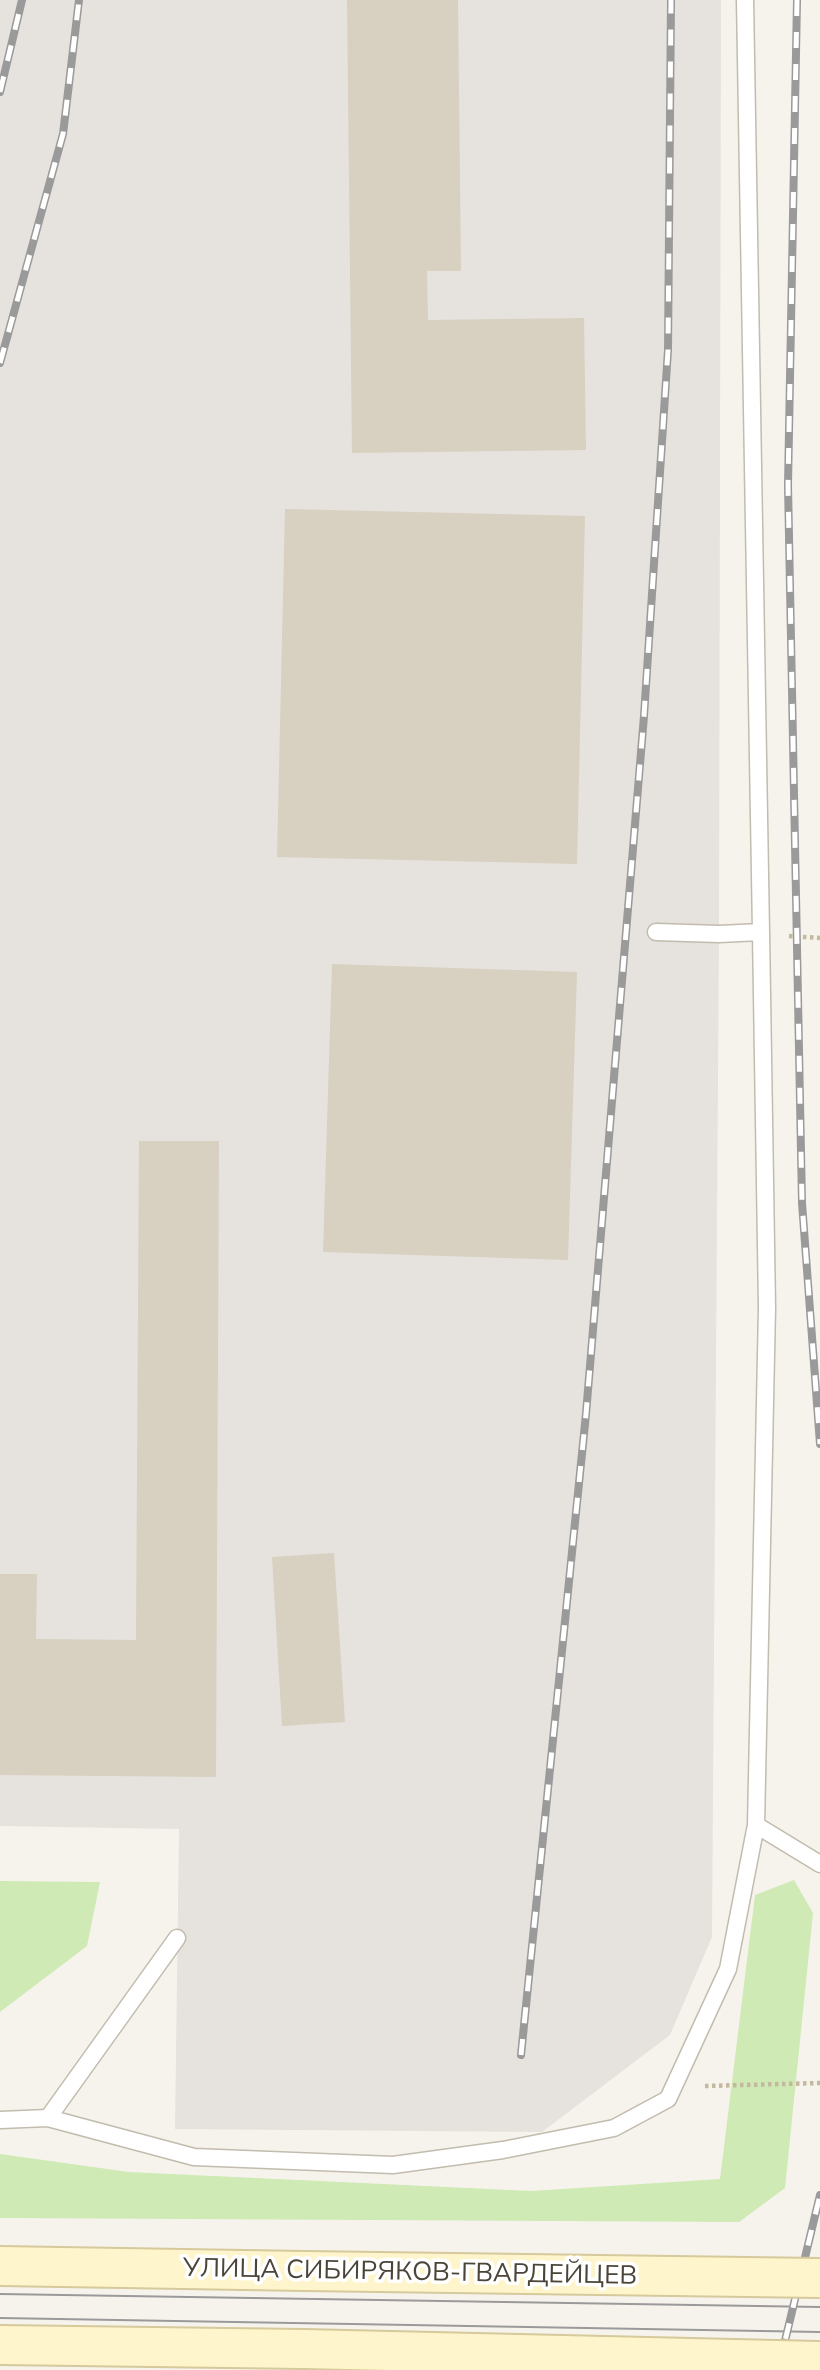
<!DOCTYPE html>
<html>
<head>
<meta charset="utf-8">
<style>
	body { margin:0 }
	canvas { display:block; background:#f6f3ec }
</style>
</head>
<body>
<canvas width="820" height="2370"></canvas>
<script>
const ctx = document.querySelector('canvas').getContext('2d');
ctx.lineJoin = 'round';
function fillPath(path, color) {
  ctx.fillStyle = color;
  ctx.fill(path, 'evenodd');
}
function toPath(rows) {
  const path = new Path2D();
  for (const r of rows) {
    path.moveTo(r[0], r[1]);
    for (let i = 2; i < r.length; i += 2) path.lineTo(r[i], r[i + 1]);
  }
  return path;
}
function trace(path, color, width, dash) {
  ctx.strokeStyle = color;
  ctx.lineWidth = width;
  ctx.lineCap = dash ? 'butt' : 'round';
  ctx.setLineDash(dash || []);
  ctx.stroke(path);
}
function drawText(font, color, halo, rows, align = 'center') {
  ctx.font = font + ' Mulish,sans-serif';
  ctx.lineWidth = 7;
  ctx.setLineDash([]);
  ctx.textBaseline = 'middle';
  ctx.strokeStyle = halo;
  ctx.fillStyle = color;
  for (const [text, x, y, turn = 0] of rows) {
    ctx.save();
    ctx.translate(x, y);
    ctx.rotate((+turn || 0) * Math.PI / 180);
    ctx.textAlign = isNaN(turn) ? turn : align;
    if (halo) ctx.strokeText(text, 0, 0);
    ctx.fillText(text, 0, 0);
    ctx.restore();
  }
}
const industrial = toPath([
	[0,0,721,0,719,934,712,1937,670,2035,542,2132,175,2129,179,1829,0,1826]
]);
const green = toPath([
	[794,1880,813,1913,785,2188,739,2222,0,2218,0,2154,129,2172,531,2191,720,2179,755,1895],
	[0,1881,100,1882,87,1946,0,2012]
]);
const building = toPath([
	[347,0,458,0,461,271,427,271,428,320,584,318,586,450,352,453],
	[285,509,585,516,577,864,277,857],
	[332,964,577,972,568,1260,323,1252],
	[139,1141,219,1141,216,1777,0,1775,0,1574,37,1574,36,1639,136,1640],
	[334,1553,345,1722,282,1726,272,1557]
]);
const path = toPath([
	[789,936,820,938],
	[705,2086,820,2083]
]);
const lane = toPath([
	[656,932,719,934,761,932,745,0],
	[756,1825,820,1864],
	[48,2118,194,2157,393,2165,503,2150,614,2128,668,2099,728,1969,756,1825,767,1308,761,932],
	[0,2120,48,2118,177,1938]
]);
const secondary = toPath([
	[0,2266,305,2271],
	[0,2345,304,2349]
]);
const tram = toPath([
	[0,2294,820,2307],
	[0,2318,820,2332]
]);
const rail = toPath([
	[797,0,788,485,802,1203,820,1444],
	[0,92,22,0],
	[0,363,63,134,79,0],
	[521,2055,586,1414,644,716,668,350,671,0],
	[778,2370,820,2195]
]);
const secondaryBridge = toPath([
	[305,2271,820,2278],
	[304,2349,820,2361]
]);
const streetNames = [
	["УЛИЦА СИБИРЯКОВ-ГВАРДЕЙЦЕВ",410,2272,1]
];
fillPath(industrial, '#e6e2dd');
fillPath(green, '#cfeab5');
fillPath(building, '#d8d0c1');
trace(lane, '#c2bcae', 19);
trace(secondary, '#d6c99b', 42);
trace(path, '#c4b99f', 4.5, [3.5, 3.5]);
trace(lane, '#fff', 16);
trace(secondary, '#fff5cc', 38);
trace(tram, '#9a9a9a', 2);
trace(rail, '#9a9a9a', 8);
trace(rail, '#fff', 5, [16]);
trace(secondaryBridge, '#d6c99b', 42, []);
trace(secondaryBridge, '#fff5cc', 38);
drawText('26px', '#4b4539', '#fff', streetNames);
</script>
</body>
</html>
